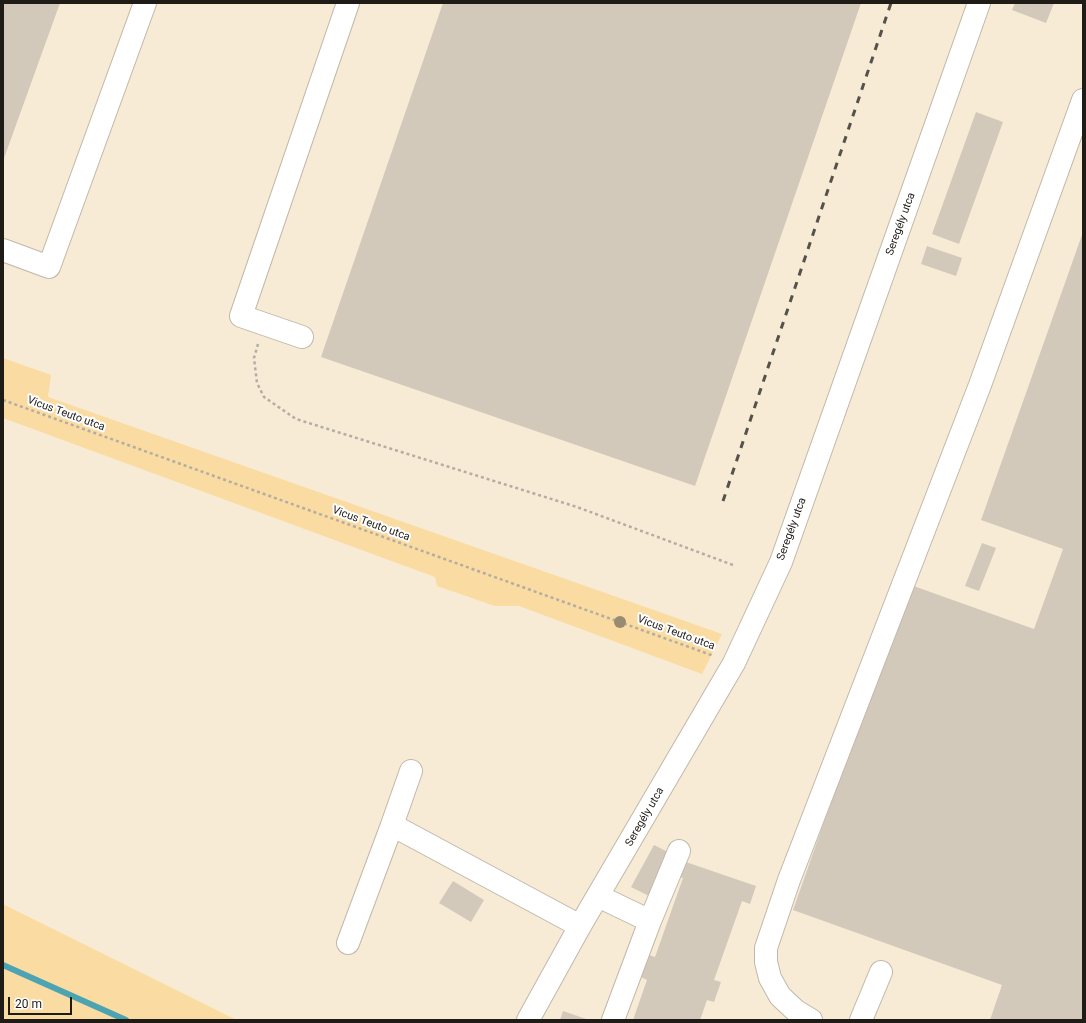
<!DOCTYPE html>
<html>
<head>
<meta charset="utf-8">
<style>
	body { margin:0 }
	#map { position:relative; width:1086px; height:1023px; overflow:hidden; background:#fff8ec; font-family:Roboto,sans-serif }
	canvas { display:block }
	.frame { position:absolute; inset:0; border:4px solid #1f1c17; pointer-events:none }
	.scale { position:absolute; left:8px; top:997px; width:64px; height:18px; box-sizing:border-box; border:2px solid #1f1c17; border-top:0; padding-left:5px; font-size:12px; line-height:14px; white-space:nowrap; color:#1f1c17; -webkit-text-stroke:3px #fff; paint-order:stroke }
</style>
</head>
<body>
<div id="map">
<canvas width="1086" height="1023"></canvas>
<div class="frame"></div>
<div class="scale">20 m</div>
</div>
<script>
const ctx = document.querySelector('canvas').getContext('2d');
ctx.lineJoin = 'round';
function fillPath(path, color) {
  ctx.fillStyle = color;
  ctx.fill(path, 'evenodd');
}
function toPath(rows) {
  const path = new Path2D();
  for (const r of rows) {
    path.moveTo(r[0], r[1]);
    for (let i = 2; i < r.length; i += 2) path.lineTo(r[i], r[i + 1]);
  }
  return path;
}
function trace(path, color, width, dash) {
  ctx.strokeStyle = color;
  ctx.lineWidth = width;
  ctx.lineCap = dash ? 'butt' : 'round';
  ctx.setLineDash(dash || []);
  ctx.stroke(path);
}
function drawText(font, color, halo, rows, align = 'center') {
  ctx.font = font + ' Roboto,sans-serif';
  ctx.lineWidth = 4;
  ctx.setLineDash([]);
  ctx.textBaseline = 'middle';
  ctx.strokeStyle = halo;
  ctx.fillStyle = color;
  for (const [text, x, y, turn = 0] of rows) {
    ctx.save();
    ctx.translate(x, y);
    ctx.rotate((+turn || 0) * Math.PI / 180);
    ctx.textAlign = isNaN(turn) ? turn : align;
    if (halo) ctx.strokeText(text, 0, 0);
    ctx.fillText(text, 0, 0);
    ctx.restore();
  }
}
const built = toPath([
	[3,3,1083,3,1083,1020,237,1020,3,904]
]);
const green = toPath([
	[3,358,51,375,48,397,722,634,702,674,519,606,495,606,437,586,435,577,3,418],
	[3,904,237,1020,3,1020]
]);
const stream = toPath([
	[3,965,126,1020]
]);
const building = toPath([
	[3,3,60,3,3,161],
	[443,3,861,3,695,486,321,357],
	[1015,3,1054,3,1046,23,1012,10],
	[976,112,1003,122,959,244,932,234],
	[1083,232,1083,1020,990,1020,1002,985,793,910,908,584,1034,629,1063,549,981,520],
	[927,246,962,258,956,276,921,264],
	[982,543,996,548,979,591,965,586],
	[654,845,674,855,649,896,631,887],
	[683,861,756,886,750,904,742,901,714,980,721,982,714,1002,707,1000,700,1020,633,1020,647,980,641,977,649,955,655,957,683,878,677,877],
	[453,881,484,900,471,922,439,903],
	[563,1011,589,1020,560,1020]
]);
const path = toPath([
	[258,344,254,358,257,383,264,397,296,419,577,507,733,565],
	[3,400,714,656]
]);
const minor = toPath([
	[3,250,49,267,145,3],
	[302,337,241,316,348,3],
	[411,771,392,825,580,926],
	[598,896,650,921],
	[348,943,392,825],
	[528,1020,580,926,734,663,781,562,979,3],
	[613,1020,650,921,679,851],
	[811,1020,796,1011,780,996,770,978,766,962,766,948,789,880,980,385,1083,100],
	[861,1020,881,972]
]);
const rail = toPath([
	[723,501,891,3]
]);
const trees = [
	[620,622]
];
const streetNames = [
	["Seregély utca",901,224,-70],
	["Vicus Teuto utca",66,414,20],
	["Vicus Teuto utca",371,524,20],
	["Seregély utca",792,529,-70],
	["Vicus Teuto utca",676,633,20],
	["Seregély utca",645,817,-60]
];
fillPath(built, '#f7ebd5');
fillPath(green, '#fadba1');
trace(stream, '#4ca4b2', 6);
fillPath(building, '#d3c9bb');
trace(minor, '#c0b8aa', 24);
trace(path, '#b3ada3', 2.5, [3, 3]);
trace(minor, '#fff', 22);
trace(rail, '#55514b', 3, [7, 7]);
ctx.fillStyle = '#988b71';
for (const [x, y] of trees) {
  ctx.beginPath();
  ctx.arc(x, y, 6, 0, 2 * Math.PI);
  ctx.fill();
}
drawText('11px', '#1f1c17', '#fff', streetNames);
</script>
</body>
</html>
